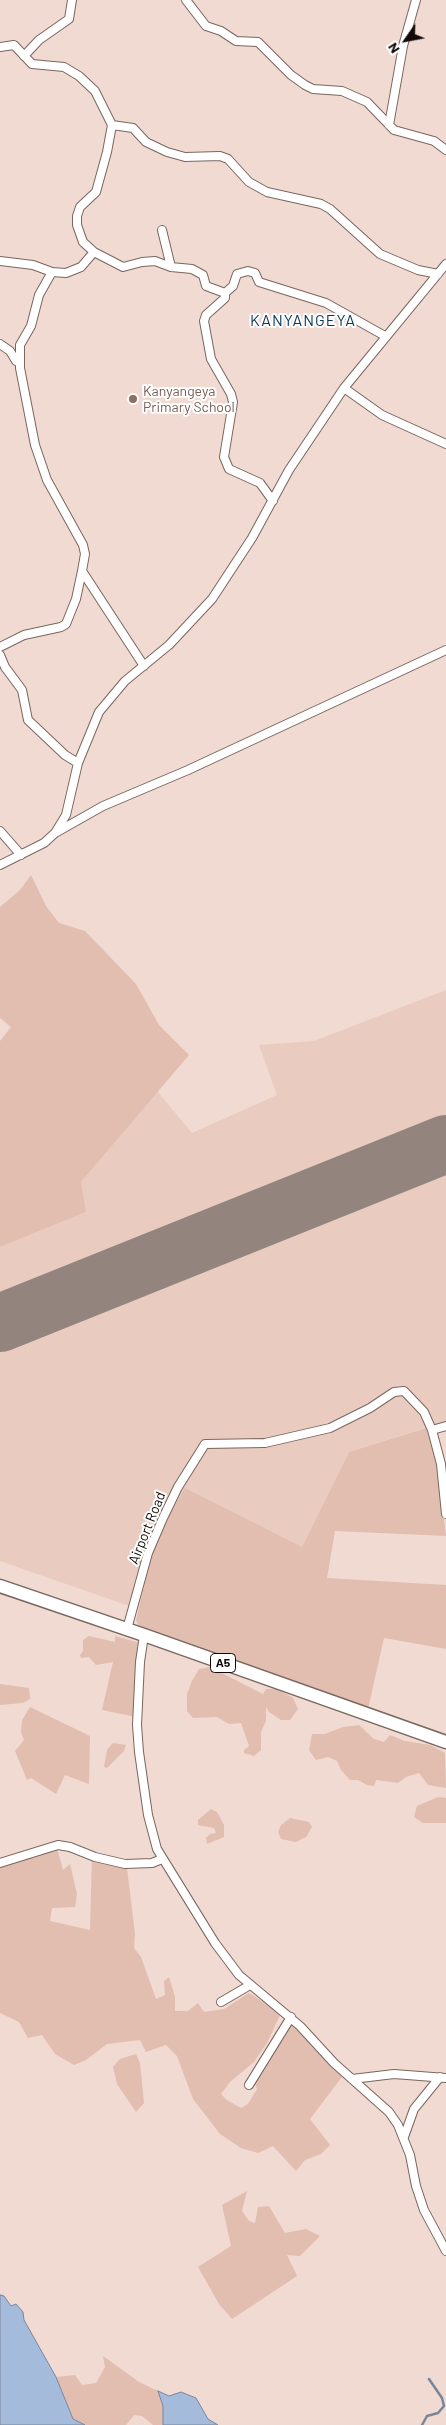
<!DOCTYPE html>
<html>
<head>
<meta charset="utf-8">
<style>
	body { margin:0 }
	#map { position:relative; width:446px; height:2425px; overflow:hidden; background:#f1dad1; font-family:Barlow,sans-serif }
	canvas { display:block }
	.north { position:absolute; left:381px; top:15px; width:50px; height:50px; -webkit-text-stroke:4px #fff; paint-order:stroke; rotate:237deg; font-size:14px; font-weight:700; line-height:20px; text-align:center; color:#110a08 }
	.north::after { content:''; display:block; margin:auto; width:18px; height:22px; background:#110a08; clip-path:polygon(50% 0,100% 100%,50% 72%,0 100%) }
</style>
</head>
<body>
<div id="map">
<canvas width="446" height="2425"></canvas>
<div class="north">N</div>
</div>
<script>
const ctx = document.querySelector('canvas').getContext('2d');
ctx.lineJoin = 'round';
function fillPath(path, color) {
  ctx.fillStyle = color;
  ctx.fill(path, 'evenodd');
}
function toPath(rows) {
  const path = new Path2D();
  for (const r of rows) {
    path.moveTo(r[0], r[1]);
    for (let i = 2; i < r.length; i += 2) path.lineTo(r[i], r[i + 1]);
  }
  return path;
}
function trace(path, color, width, dash) {
  ctx.strokeStyle = color;
  ctx.lineWidth = width;
  ctx.lineCap = dash ? 'butt' : 'round';
  ctx.setLineDash(dash || []);
  ctx.stroke(path);
}
function drawText(font, color, halo, rows, align = 'center') {
  ctx.font = font + ' Barlow,sans-serif';
  ctx.lineWidth = 4;
  ctx.setLineDash([]);
  ctx.textBaseline = 'middle';
  ctx.strokeStyle = halo;
  ctx.fillStyle = color;
  for (const [text, x, y, turn = 0] of rows) {
    ctx.save();
    ctx.translate(x, y);
    ctx.rotate((+turn || 0) * Math.PI / 180);
    ctx.textAlign = isNaN(turn) ? turn : align;
    if (halo) ctx.strokeText(text, 0, 0);
    ctx.fillText(text, 0, 0);
    ctx.restore();
  }
}
const built = toPath([
	[446,990,446,1421,349,1452,302,1547,152,1552,138,1609,0,1561,0,1247,86,1212,81,1182,157,1091,192,1133,277,1095,259,1045,314,1041]
]);
const green = toPath([
	[31,875,46,906,59,923,85,931,136,984,159,1025,189,1055,81,1182,86,1212,0,1247,0,1041,11,1027,0,1018,0,907,20,890],
	[426,1428,436,1457,446,1536,335,1531,327,1578,446,1585,446,1649,384,1638,368,1709,140,1628,136,1620,152,1552,166,1521,185,1488,302,1547,349,1452],
	[89,1636,115,1642,115,1636,140,1643,136,1717,102,1710,113,1662,96,1665,89,1657,81,1658,80,1655,83,1651,83,1640],
	[210,1667,263,1694,266,1689,277,1689,293,1698,298,1709,290,1720,281,1720,269,1712,266,1707,266,1721,261,1732,261,1750,254,1756,244,1753,244,1750,249,1746,241,1723,229,1724,217,1717,193,1718,187,1711,187,1694,192,1681,199,1669],
	[0,1684,29,1688,30,1699,23,1703,0,1705],
	[30,1707,90,1736,89,1784,65,1775,56,1794,31,1778,27,1780,15,1751,24,1740,21,1732,22,1720],
	[359,1725,374,1739,384,1742,390,1735,405,1741,430,1745,445,1753,446,1788,428,1785,419,1773,406,1777,398,1783,376,1780,374,1786,367,1785,358,1780,350,1780,341,1770,337,1761,328,1757,316,1760,309,1750,312,1734,325,1734,343,1727],
	[113,1743,126,1745,124,1751,107,1768,104,1767,107,1750],
	[438,1797,446,1798,446,1823,423,1823,414,1817,417,1806],
	[211,1809,217,1812,224,1825,224,1837,207,1844,206,1838,210,1834,216,1833,214,1828,198,1825,198,1820],
	[290,1818,309,1822,312,1827,306,1837,296,1842,281,1839,278,1832,281,1825],
	[57,1848,63,1870,70,1864,77,1894,75,1907,52,1908,50,1921,90,1930,92,1854,126,1860,135,1934,134,1948,141,1957,156,1999,165,1995,164,1981,169,1977,175,1997,175,2011,188,2011,198,2003,204,2012,224,2009,249,1993,281,2013,267,2043,254,2062,230,2082,221,2094,227,2100,241,2108,248,2104,257,2089,255,2084,257,2077,292,2021,345,2073,310,2119,330,2145,321,2154,305,2160,296,2171,273,2146,258,2153,241,2148,220,2134,193,2099,177,2056,166,2045,146,2052,140,2040,107,2044,86,2060,74,2065,55,2054,42,2035,28,2038,19,2022,0,2013,0,1864],
	[136,2054,140,2063,144,2103,136,2112,117,2084,113,2067,120,2059],
	[247,2191,242,2211,249,2221,255,2223,258,2207,269,2206,285,2233,306,2229,320,2236,300,2256,287,2255,297,2276,232,2319,219,2304,198,2267,231,2246,222,2205],
	[103,2356,139,2382,158,2391,163,2406,163,2425,153,2425,142,2416,134,2415,126,2425,85,2425,73,2419,56,2377,75,2375,82,2385,96,2383,105,2367]
]);
const water = toPath([
	[0,2295,4,2296,11,2306,16,2304,23,2312,24,2320,56,2377,73,2419,85,2425,0,2425,0,2295],
	[158,2391,169,2396,181,2392,196,2398,208,2419,218,2425,163,2425,163,2406,158,2391]
]);
const stream = toPath([
	[422,2425,427,2416,438,2413,444,2406,442,2398,429,2379]
]);
const runway = toPath([
	[0,1323,446,1144]
]);
const minor = toPath([
	[186,0,206,26,221,31,236,41,258,42,291,75,305,85,313,89,342,91,367,102,394,130,434,141,446,150],
	[0,47,14,45,32,64,64,67,79,76,95,91,112,125,107,152,96,192,80,207,77,216,77,225,83,242,94,252,123,267,142,262,155,261,171,267],
	[24,56,39,40,69,19,72,0],
	[112,125,133,128,146,142,167,152,185,157,220,156,228,159,249,182,267,192,321,204,330,209,380,254,418,270,438,274],
	[389,125,403,46,416,0],
	[162,230,171,267,192,269,203,275,206,286,225,293,225,298,206,315,204,321,211,359,231,394,233,402,224,457,229,469,260,483,273,501],
	[0,261,33,265,52,272,66,273,81,267,94,252],
	[52,272,39,295,31,326,20,345,20,368,35,445,47,480,83,545,85,554,82,571,144,666],
	[225,293,233,286,237,274,248,271,255,273,259,282,326,303,385,336],
	[0,344,10,351,16,361,20,362],
	[344,388,382,415,446,444],
	[0,647,24,635,61,627,66,624,76,599,82,571],
	[0,655,5,667,22,690,28,720,65,755,78,763],
	[0,831,21,855],
	[57,832,103,806,188,770,446,650],
	[0,865,44,843,55,833,66,815,78,763,99,712,125,681,169,645,212,599,252,538,289,470,344,388,446,264],
	[432,1430,446,1426],
	[127,1629,148,1553,163,1518,178,1487,205,1444,265,1443,330,1428,370,1408,394,1392,404,1391,424,1412,432,1430,441,1464,446,1514],
	[144,1635,140,1662,137,1725,139,1752,148,1815,157,1849,215,1943,239,1975,300,2026,334,2063,389,2112,398,2125,410,2155,416,2186,424,2210,446,2251],
	[0,1863,58,1845,70,1847,95,1857,125,1864,152,1863,162,1859],
	[221,2002,250,1985],
	[352,2079,394,2074,446,2078],
	[249,2085,291,2017],
	[404,2137,414,2109,440,2077]
]);
const trunk = toPath([
	[0,1586,144,1635,446,1742]
]);
const markers = [
	[133,399,5,"#8d6e63"]
];
const shields = [
	[223,1663,25]
];
const shieldNames = [
	["A5",223,1663]
];
const educationNames = [
	["Kanyangeya",143,391],
	["Primary School",143,407]
];
const streetNames = [
	["Airport Road",147,1528,-68]
];
const quarterNames = [
	["KANYANGEYA",303,321]
];
fillPath(built, '#e9cbc0');
fillPath(green, '#e1beb0');
fillPath(water, '#a4bbdb');
trace(water, '#78869c', 1);
trace(stream, '#78869c', 2.5);
trace(runway, '#94847e', 58);
trace(minor, '#79665e', 10);
trace(trunk, '#79665e', 15);
trace(minor, '#fff', 8);
trace(trunk, '#fff', 12);
for (const [x, y, r, color] of markers) {
  const dot = new Path2D();
  dot.arc(x, y, r, 0, 2 * Math.PI);
  ctx.fillStyle = color;
  ctx.fill(dot);
  trace(dot, '#fff', 2);
}
for (const [x, y, w] of shields) {
  const box = new Path2D();
  box.roundRect(x - w / 2, y - 9.5, w, 19, 4);
  ctx.fillStyle = '#fff';
  ctx.fill(box);
  trace(box, '#110a08', 1);
}
drawText('bold 12px', '#110a08', null, shieldNames);
drawText('14px', '#785e54', '#fff', educationNames, 'left');
drawText('14px', '#110a08', '#fff', streetNames);
ctx.letterSpacing = '1px';
drawText('16px', '#0b365b', '#fff', quarterNames);
ctx.letterSpacing = '0px';
</script>
</body>
</html>
